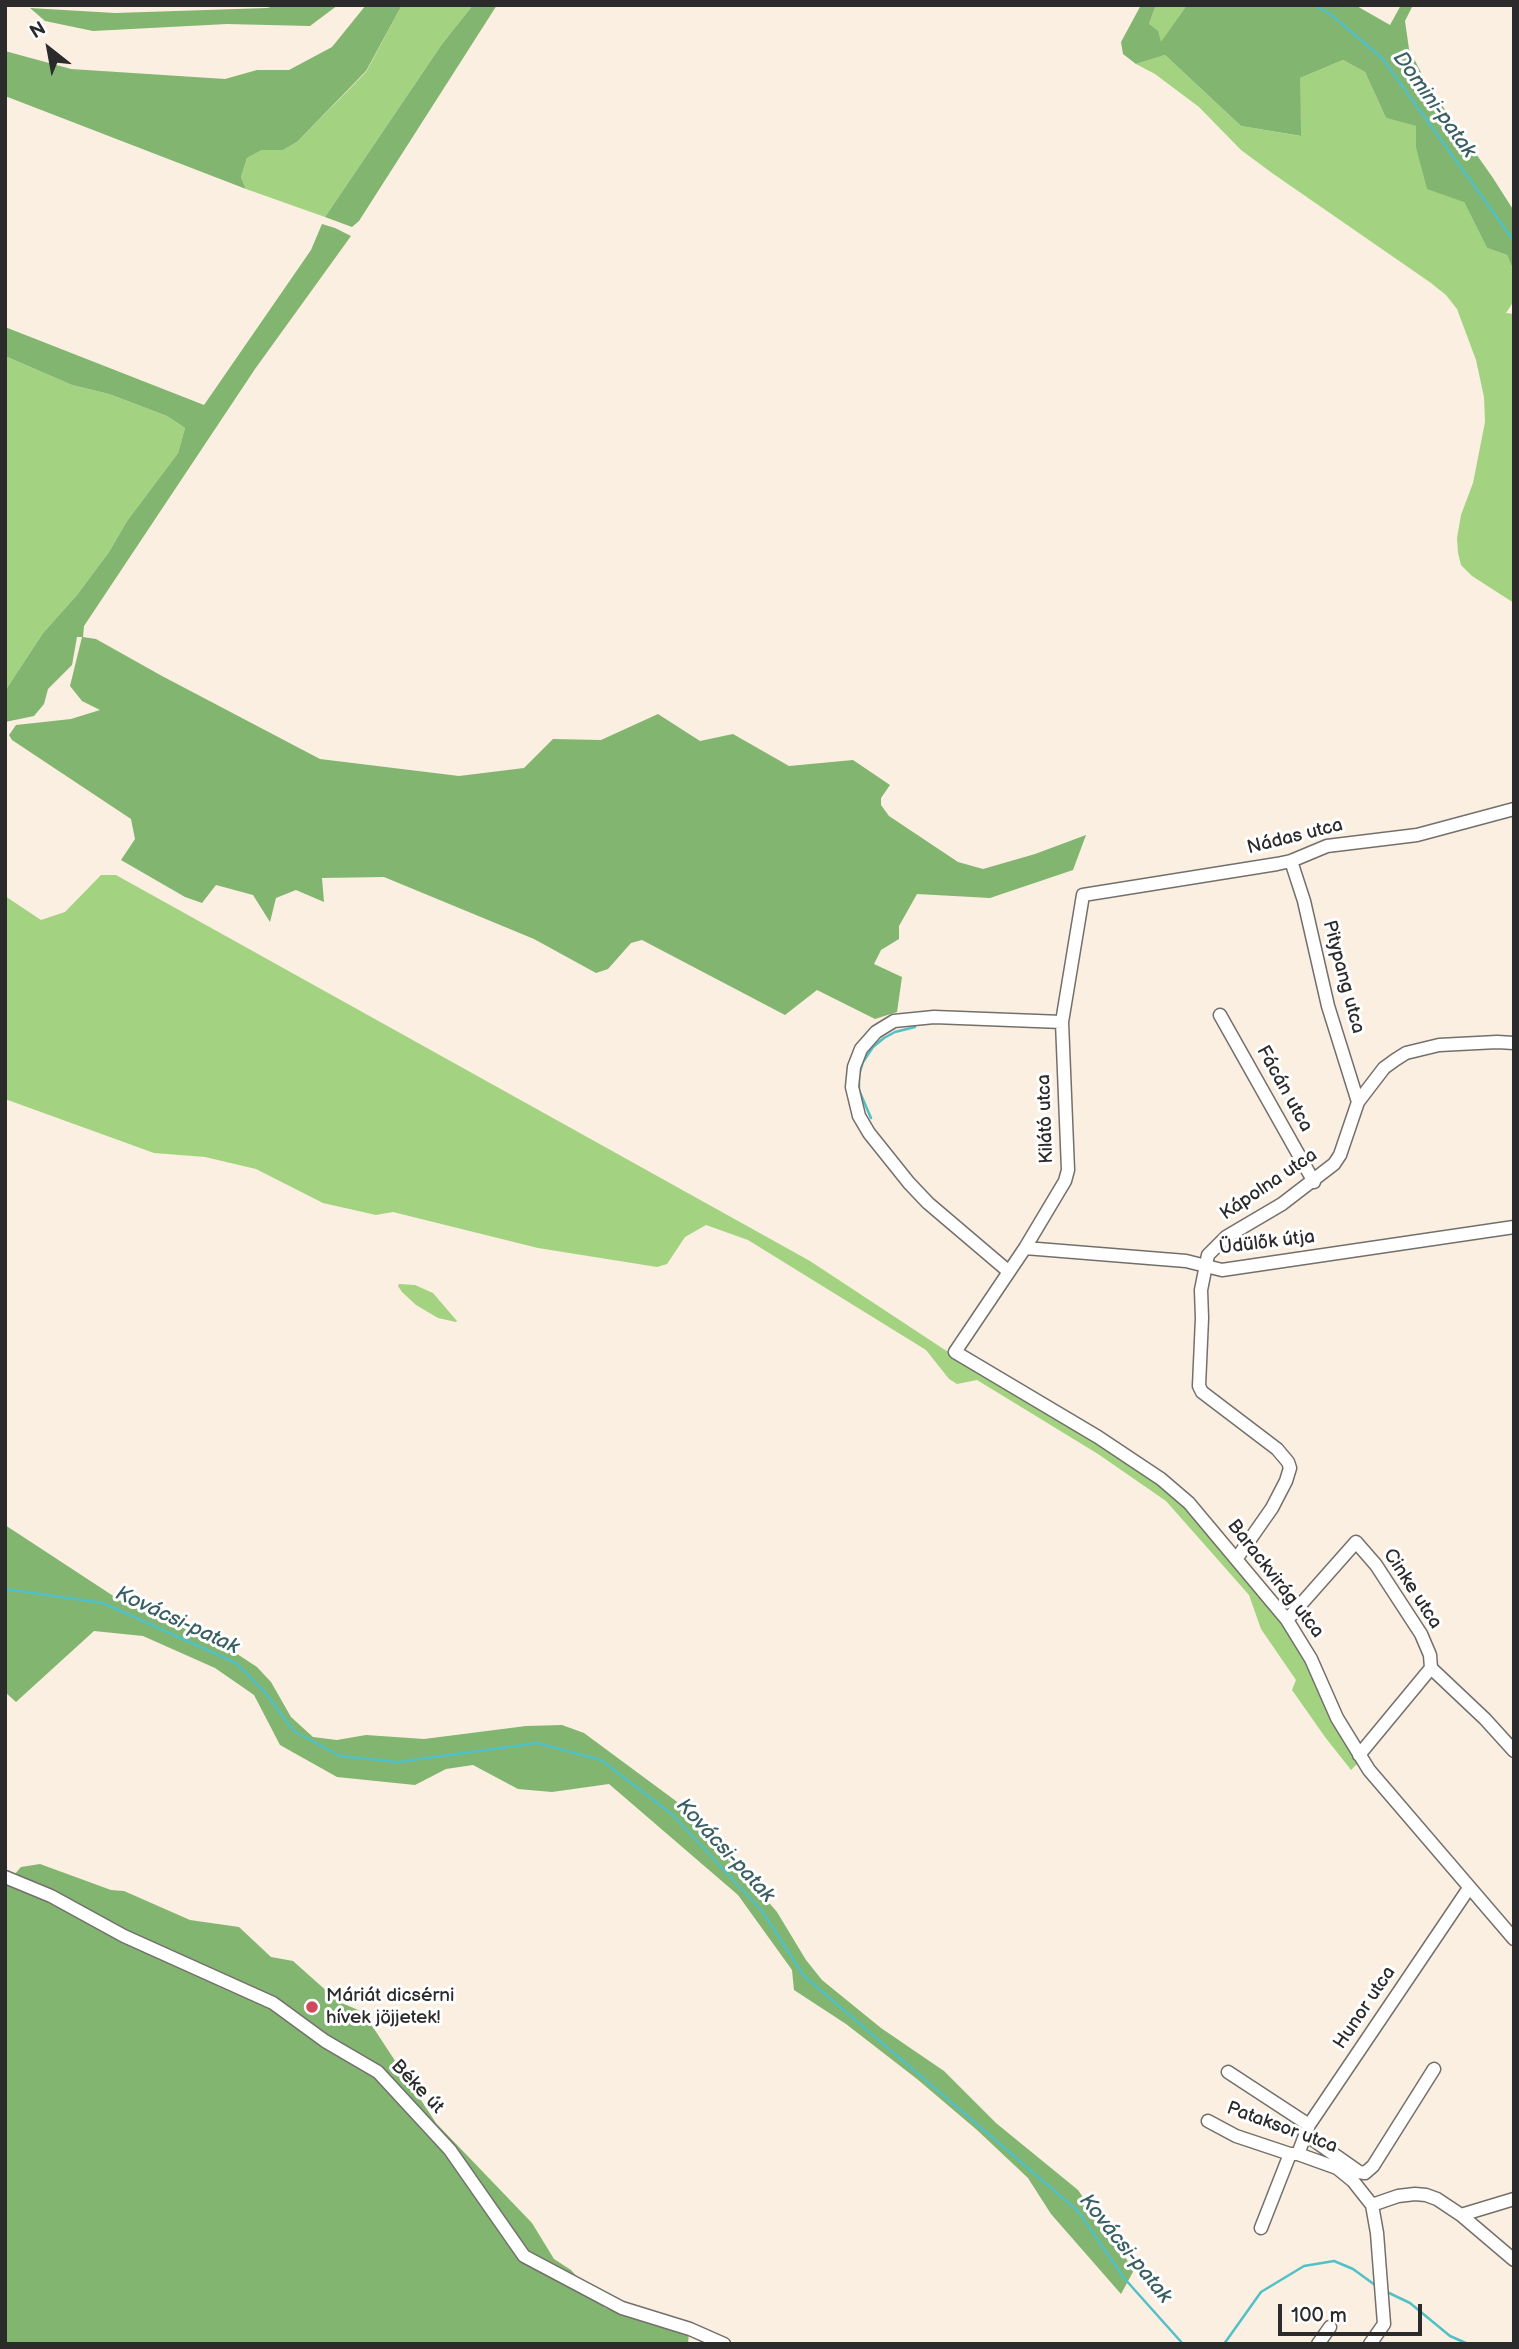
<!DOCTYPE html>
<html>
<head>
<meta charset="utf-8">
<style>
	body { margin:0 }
	#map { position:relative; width:1519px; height:2349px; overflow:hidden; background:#faefe1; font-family:"Balsamiq Sans",sans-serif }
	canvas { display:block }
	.frame { position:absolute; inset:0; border:7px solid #2b2b2b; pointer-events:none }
	.north { position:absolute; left:14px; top:14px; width:70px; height:70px; -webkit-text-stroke:5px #fff; paint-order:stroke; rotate:329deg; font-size:19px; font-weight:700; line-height:28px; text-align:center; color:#2b2b2b }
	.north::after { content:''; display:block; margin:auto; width:24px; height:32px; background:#2b2b2b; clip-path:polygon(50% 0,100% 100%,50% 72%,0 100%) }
	.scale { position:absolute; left:1278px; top:2304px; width:144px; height:32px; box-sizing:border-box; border:4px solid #2b2b2b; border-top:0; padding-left:9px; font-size:21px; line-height:24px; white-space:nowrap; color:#2b2b2b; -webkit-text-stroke:5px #fff; paint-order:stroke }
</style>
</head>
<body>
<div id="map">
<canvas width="1519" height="2349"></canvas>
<div class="frame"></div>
<div class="north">N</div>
<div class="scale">100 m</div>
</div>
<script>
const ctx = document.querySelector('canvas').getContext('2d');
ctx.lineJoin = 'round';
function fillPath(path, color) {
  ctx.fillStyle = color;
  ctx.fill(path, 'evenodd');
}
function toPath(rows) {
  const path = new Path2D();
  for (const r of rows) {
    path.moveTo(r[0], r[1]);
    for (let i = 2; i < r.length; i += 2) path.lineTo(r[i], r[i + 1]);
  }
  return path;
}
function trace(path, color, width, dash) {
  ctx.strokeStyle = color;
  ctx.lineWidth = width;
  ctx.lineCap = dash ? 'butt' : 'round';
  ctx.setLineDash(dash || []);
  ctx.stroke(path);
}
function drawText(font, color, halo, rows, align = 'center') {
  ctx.font = font + ' "Balsamiq Sans",sans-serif';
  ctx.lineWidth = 6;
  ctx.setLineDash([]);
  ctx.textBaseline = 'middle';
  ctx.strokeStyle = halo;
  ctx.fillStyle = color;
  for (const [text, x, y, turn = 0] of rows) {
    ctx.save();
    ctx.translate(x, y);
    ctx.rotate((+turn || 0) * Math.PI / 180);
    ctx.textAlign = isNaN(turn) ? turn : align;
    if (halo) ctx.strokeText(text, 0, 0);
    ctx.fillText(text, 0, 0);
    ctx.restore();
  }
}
const green = toPath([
	[402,5,473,5,442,44,325,217,246,189,241,177,247,158,262,150,283,150,297,142,366,72],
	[1156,5,1187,5,1161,43,1149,24],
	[1165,55,1241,126,1300,136,1300,78,1343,60,1365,72,1386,118,1417,126,1416,147,1464,202,1487,248,1507,255,1514,272,1514,301,1506,313,1514,314,1514,603,1472,576,1461,565,1458,553,1457,538,1461,515,1473,483,1485,422,1484,397,1476,360,1457,309,1446,295,1431,283,1272,173,1241,150,1199,107,1155,74,1136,64],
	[5,356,72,385,109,394,167,416,185,428,178,453,127,521,109,552,77,595,43,633,5,691],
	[101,875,116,875,810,1261,942,1348,1066,1423,1147,1476,1183,1506,1297,1638,1331,1722,1360,1761,1351,1770,1325,1737,1292,1690,1296,1680,1261,1629,1249,1595,1166,1501,1098,1454,977,1380,957,1384,949,1379,926,1350,748,1240,706,1225,685,1237,667,1264,657,1267,538,1248,393,1212,376,1215,323,1203,256,1169,205,1157,154,1153,5,1099,5,896,41,920,65,912],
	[399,1284,415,1285,433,1293,457,1321,456,1322,438,1318,416,1305,402,1292,398,1286]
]);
const forest = toPath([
	[279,5,338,5,310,26,227,24,93,31,45,21,30,8,115,13,267,8],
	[366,5,402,5,366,71,297,142,283,150,262,150,247,158,241,177,246,189,5,96,5,51,71,69,225,79,257,70,289,70,332,47],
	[473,5,497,5,359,221,352,227,325,217,442,44],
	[1141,5,1156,5,1149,24,1158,31,1161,42,1187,5,1355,5,1390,25,1401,5,1413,5,1405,21,1409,49,1427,84,1493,178,1514,211,1514,272,1507,255,1487,248,1464,202,1427,189,1416,147,1416,126,1386,118,1365,72,1343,60,1300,78,1301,136,1241,126,1165,55,1136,64,1123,54,1121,42],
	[322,224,335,228,351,236,255,369,84,626,83,637,96,639,162,676,320,759,459,776,524,768,553,739,601,740,658,714,700,741,733,734,789,766,853,760,890,785,881,798,881,805,889,816,958,862,983,869,1035,854,1086,835,1073,870,990,898,917,894,899,926,899,939,881,950,874,964,902,977,897,1012,875,1019,817,990,785,1015,642,940,631,943,608,969,596,973,534,939,384,877,322,878,324,902,296,890,276,898,270,922,253,895,216,885,202,903,185,897,121,860,135,839,131,819,12,740,9,735,16,725,71,719,100,710,82,701,70,686,82,637,77,637,72,665,48,689,44,704,34,716,5,722,5,691,43,633,77,595,109,552,127,521,178,453,185,428,167,416,109,394,72,385,5,356,5,327,204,405,311,250],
	[5,1525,121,1601,225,1646,257,1667,271,1682,291,1717,313,1737,337,1740,366,1735,424,1739,526,1726,562,1725,584,1733,680,1804,700,1830,727,1854,777,1912,806,1960,822,1980,881,2028,944,2071,996,2123,1078,2190,1134,2270,1121,2294,1051,2214,1028,2178,977,2130,917,2079,846,2024,794,1990,792,1970,738,1895,609,1784,552,1792,518,1789,473,1765,446,1769,415,1785,337,1777,280,1745,254,1695,215,1668,143,1636,94,1631,16,1702,5,1692],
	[40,1864,111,1890,124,1891,190,1920,239,1927,271,1957,293,1961,339,2002,363,2012,436,2123,532,2223,554,2259,571,2270,605,2308,689,2332,688,2344,5,2344,5,1885,21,1867]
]);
const stream = toPath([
	[1313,5,1329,13,1382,58,1514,241],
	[871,1118,859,1090,859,1075,863,1062,873,1047,884,1038,895,1032,915,1027],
	[5,1589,103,1603,236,1663,264,1691,294,1731,340,1756,398,1762,537,1743,601,1760,673,1815,762,1911,804,1976,1078,2211,1124,2278,1183,2344],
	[1387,2292,1410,2303,1450,2336,1468,2344],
	[1224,2344,1261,2292,1304,2266,1334,2261,1353,2269,1375,2285]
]);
const minor = toPath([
	[1514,809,1417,835,1327,846,1291,861,1277,864,1083,895,1062,1022,1068,1170,1065,1181,1025,1248,955,1352,1098,1437,1161,1479,1189,1503,1287,1620,1311,1659,1337,1718,1369,1770,1514,1939],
	[1291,861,1304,901,1328,1006,1358,1102],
	[1220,1015,1314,1182],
	[1025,1248,1186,1261,1222,1270,1514,1227],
	[1008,1271,928,1203,909,1183,869,1133,859,1116,852,1087,854,1067,861,1049,876,1032,894,1021,934,1017,1062,1022],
	[1237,1558,1272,1508,1286,1481,1290,1468,1288,1462,1277,1449,1202,1392,1199,1386,1202,1318,1201,1290,1208,1255,1226,1237,1282,1204,1334,1164,1340,1155,1358,1102,1384,1068,1395,1060,1406,1053,1439,1045,1497,1042,1514,1043],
	[1287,1620,1356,1542,1376,1565,1421,1634,1430,1655,1431,1668,1485,1719,1514,1751],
	[1359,1755,1431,1668],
	[5,1877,51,1896,124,1936,273,2003,325,2041,378,2072,450,2150,524,2256,622,2308,690,2329,724,2344],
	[1228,2072,1309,2125],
	[1208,2121,1236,2136,1290,2154,1298,2154,1337,2168,1353,2181,1372,2205,1377,2233,1384,2324,1370,2344],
	[1305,2134,1359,2172,1365,2173,1373,2166,1434,2069],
	[1298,2154,1309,2125,1469,1888],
	[1372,2205,1398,2196,1415,2194,1426,2195,1437,2199,1461,2215,1514,2260],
	[1461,2215,1514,2199],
	[1261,2228,1290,2154],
	[1318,2344,1330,2327]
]);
const markers = [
	[312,2007,7,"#d1495b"]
];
const streetNames = [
	["Nádas utca",1295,837,-14],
	["Pitypang utca",1343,977,75],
	["Fácán utca",1284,1089,61],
	["Kilátó utca",1046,1119,-92],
	["Kápolna utca",1269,1185,-34],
	["Üdülők útja",1267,1243,-7],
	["Barackvirág utca",1275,1579,52],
	["Cinke utca",1412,1589,57],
	["Hunor utca",1365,2008,-56],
	["Béke út",417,2087,46],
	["Pataksor utca",1282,2128,20]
];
const poiNames = [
	["Máriát dicsérni",326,1996],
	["hívek jöjjetek!",326,2018]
];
const waterNames = [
	["Domini-patak",1434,105,54],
	["Kovácsi-patak",177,1621,25],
	["Kovácsi-patak",725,1851,47],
	["Kovácsi-patak",1125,2249,51]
];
fillPath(green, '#a3d381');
fillPath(forest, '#82b56f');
trace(stream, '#52c0c7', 2.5);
trace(minor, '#73706b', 15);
trace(minor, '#fff', 12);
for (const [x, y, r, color] of markers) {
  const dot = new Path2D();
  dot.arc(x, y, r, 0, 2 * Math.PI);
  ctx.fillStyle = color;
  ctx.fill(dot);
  trace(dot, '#fff', 2.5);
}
drawText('19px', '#2b2b2b', '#fff', streetNames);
drawText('19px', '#2b2b2b', '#fff', poiNames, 'left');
drawText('italic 21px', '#395f62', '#fff', waterNames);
</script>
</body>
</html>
